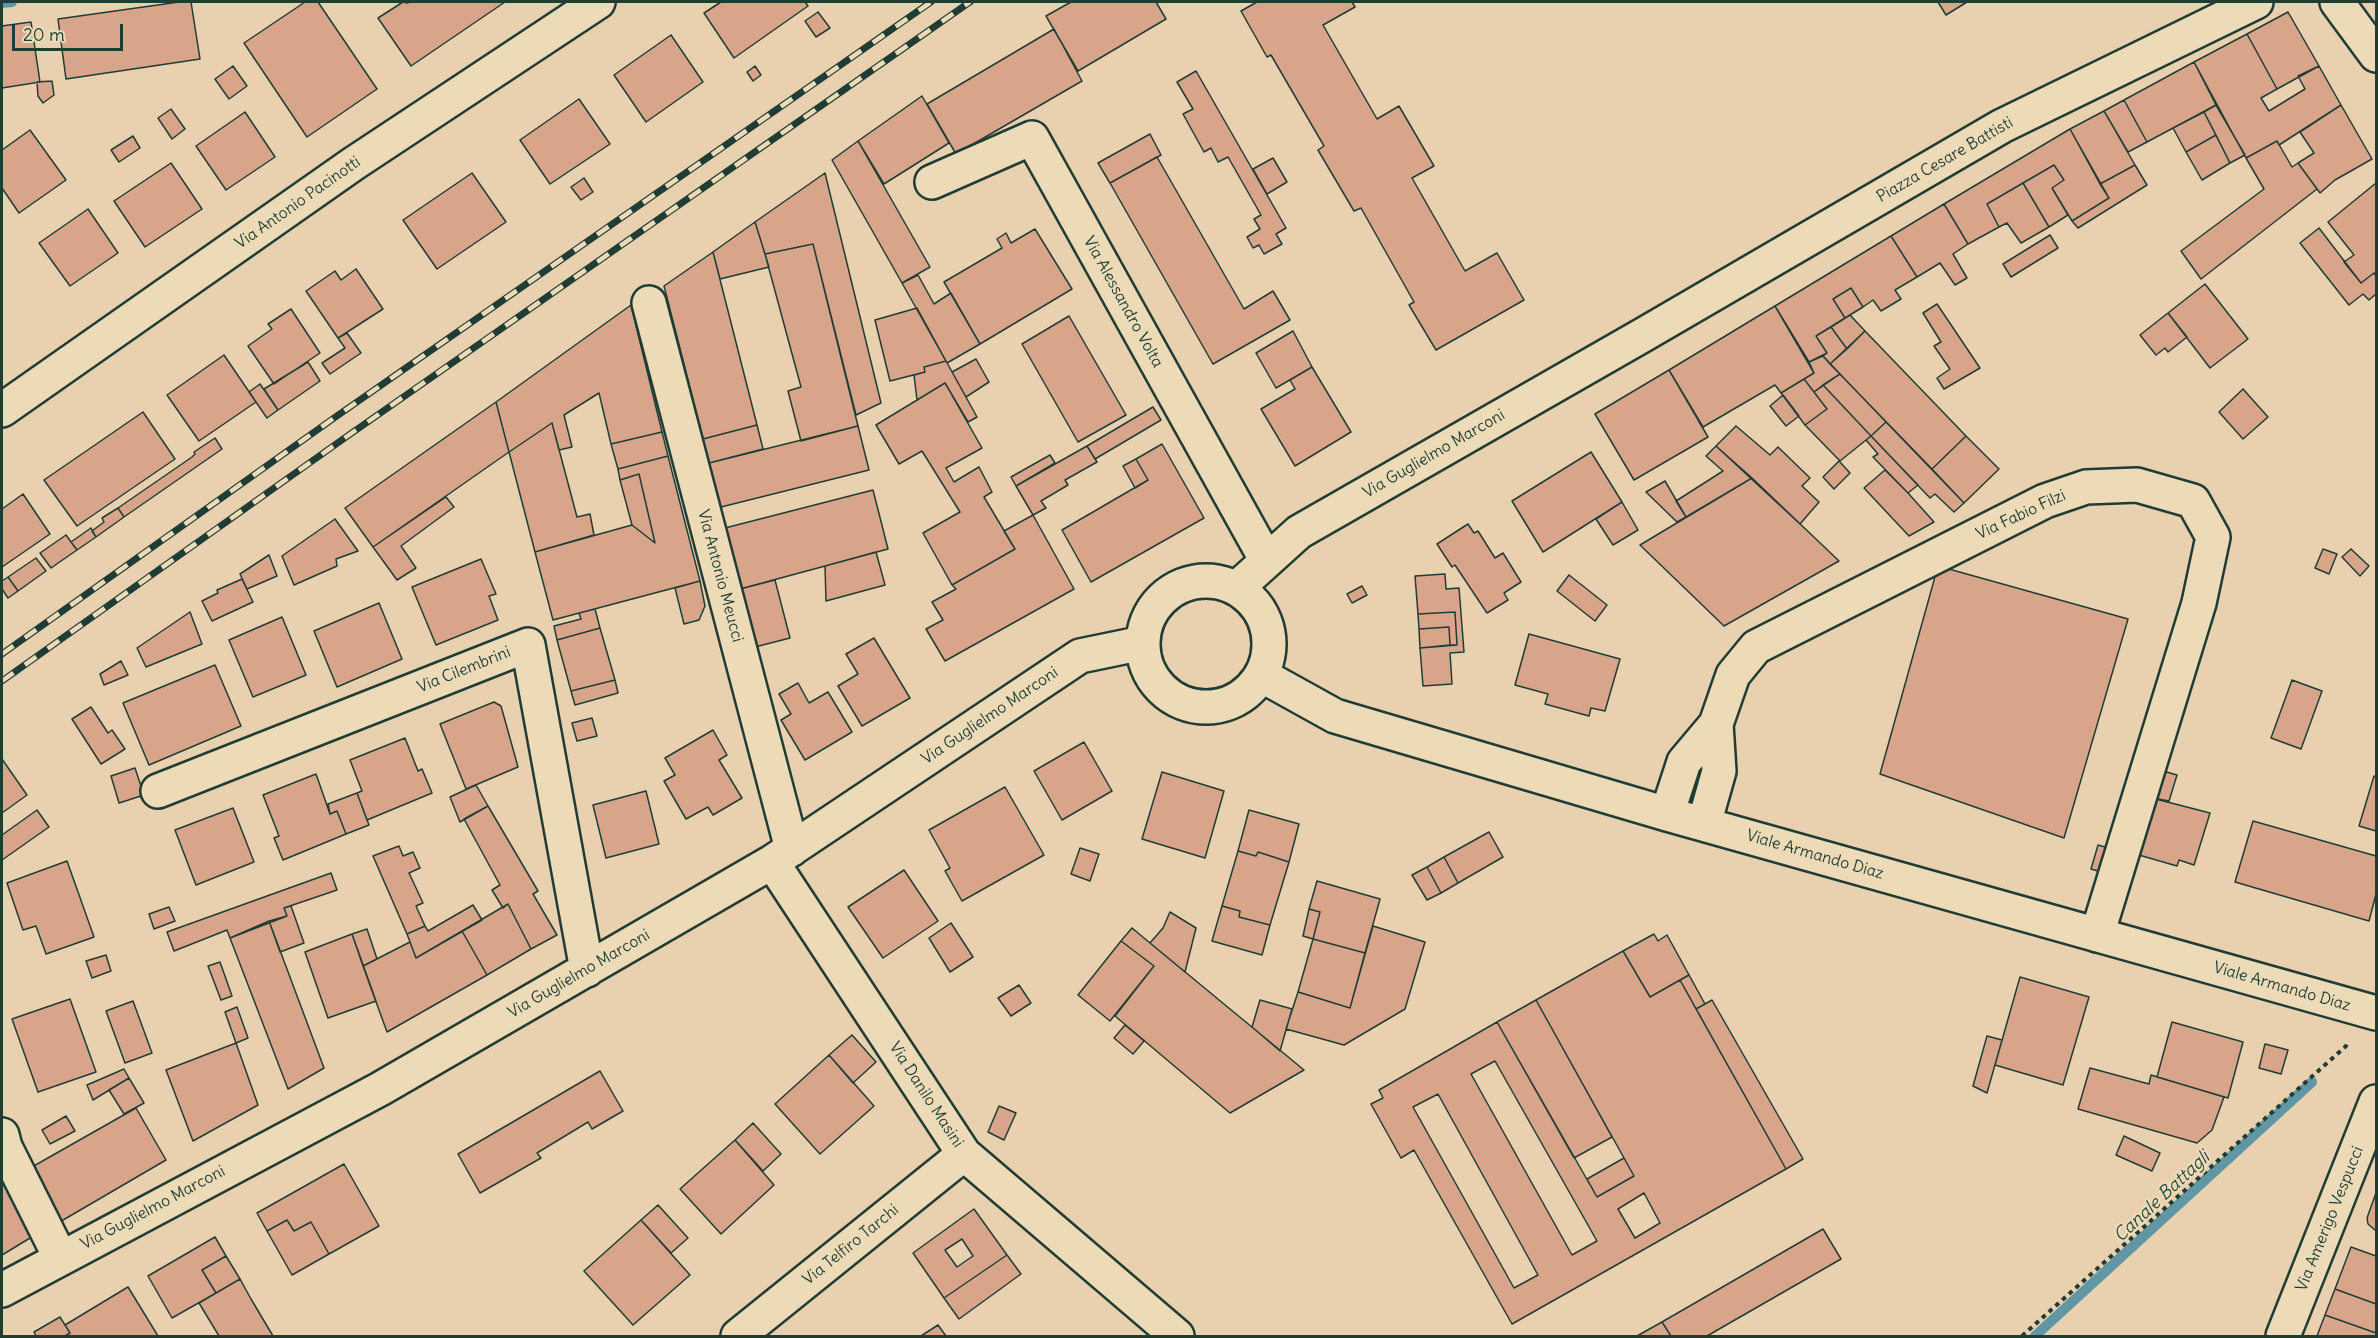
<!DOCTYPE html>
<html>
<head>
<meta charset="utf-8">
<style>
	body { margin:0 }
	#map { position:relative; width:2378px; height:1338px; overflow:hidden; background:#e9d0af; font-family:Delius,sans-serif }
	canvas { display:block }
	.frame { position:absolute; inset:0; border:3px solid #1f3d34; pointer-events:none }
	.scale { position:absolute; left:12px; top:24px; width:111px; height:27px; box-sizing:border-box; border:3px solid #1f3d34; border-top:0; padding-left:8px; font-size:18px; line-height:21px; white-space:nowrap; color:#1f3d34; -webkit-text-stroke:4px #eddbb8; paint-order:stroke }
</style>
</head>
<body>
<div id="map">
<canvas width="2378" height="1338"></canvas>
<div class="frame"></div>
<div class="scale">20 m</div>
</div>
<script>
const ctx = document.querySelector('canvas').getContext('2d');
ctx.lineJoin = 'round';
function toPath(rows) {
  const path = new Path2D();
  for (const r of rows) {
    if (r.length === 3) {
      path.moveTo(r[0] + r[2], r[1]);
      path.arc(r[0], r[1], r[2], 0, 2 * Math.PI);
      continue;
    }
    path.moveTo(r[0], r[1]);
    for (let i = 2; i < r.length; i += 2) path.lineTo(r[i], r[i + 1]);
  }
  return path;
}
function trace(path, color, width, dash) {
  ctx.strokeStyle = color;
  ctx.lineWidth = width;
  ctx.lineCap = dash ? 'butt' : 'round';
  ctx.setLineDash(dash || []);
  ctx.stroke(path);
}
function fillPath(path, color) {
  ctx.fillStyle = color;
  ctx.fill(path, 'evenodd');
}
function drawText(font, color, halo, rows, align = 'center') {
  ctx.font = font + ' Delius,sans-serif';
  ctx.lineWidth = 4.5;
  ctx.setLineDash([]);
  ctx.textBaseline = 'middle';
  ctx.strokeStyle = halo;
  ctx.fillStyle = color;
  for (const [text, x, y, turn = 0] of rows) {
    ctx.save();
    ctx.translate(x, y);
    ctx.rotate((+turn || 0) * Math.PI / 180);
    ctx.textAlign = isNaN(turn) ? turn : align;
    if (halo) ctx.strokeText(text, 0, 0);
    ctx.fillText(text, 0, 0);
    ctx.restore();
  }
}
const stream = toPath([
	[2,3,12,2],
	[2035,1336,2312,1082]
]);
const building = toPath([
	[179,2,191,2,200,59,66,79,58,19,179,2],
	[305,2,318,2,377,89,307,137,244,43,305,2],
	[403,2,407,3,410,2,505,2,411,66,378,18,403,2],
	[721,2,805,2,808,6,734,58,704,13,721,2],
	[1071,2,1156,2,1166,19,1078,71,1046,16,1071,2],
	[1257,2,1352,2,1355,7,1323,25,1377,119,1399,106,1434,166,1412,178,1465,271,1497,253,1524,300,1436,350,1409,305,1414,302,1361,208,1354,211,1318,150,1324,146,1271,55,1267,57,1241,11,1257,2],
	[1938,2,1967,2,1946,15,1938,2],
	[818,12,830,28,816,37,805,21,818,12],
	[2288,12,2319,66,2277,89,2247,34,2288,12],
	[31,22,40,82,2,88,2,26,31,22],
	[1054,29,1082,81,956,154,927,104,1054,29],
	[2247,34,2277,89,2261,98,2269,111,2305,89,2298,76,2319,66,2341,105,2279,145,2277,141,2246,158,2194,62,2247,34],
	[671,35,703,82,646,122,614,75,671,35],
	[2194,62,2216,105,2147,142,2124,100,2194,62],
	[233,66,247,86,229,99,215,79,233,66],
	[755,66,761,75,753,81,747,72,755,66],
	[1196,71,1286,228,1276,234,1282,244,1264,254,1259,245,1253,248,1247,237,1260,229,1254,219,1261,215,1228,157,1218,162,1211,148,1204,152,1183,114,1193,109,1177,82,1196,71],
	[52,81,54,95,43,103,38,96,37,82,52,81],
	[922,96,949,143,884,184,858,141,922,96],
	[579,99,610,144,550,184,520,140,579,99],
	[2124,100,2147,142,2128,152,2104,111,2124,100],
	[2216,105,2245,155,2230,163,2204,112,2216,105],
	[2341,105,2372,159,2335,180,2320,193,2298,163,2314,153,2300,132,2341,105],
	[171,109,185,129,172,139,158,118,171,109],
	[2104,111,2135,165,2100,184,2070,129,2104,111],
	[245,112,275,157,226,190,196,146,245,112],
	[2204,112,2216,135,2186,152,2173,128,2204,112],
	[2070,129,2109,198,2072,221,2052,188,2064,180,2054,165,1987,204,1999,227,1968,244,1944,204,2070,129],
	[30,130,66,180,19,213,2,188,2,150,30,130],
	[1150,134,1161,155,1110,183,1098,163,1150,134],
	[2216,135,2230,163,2202,180,2186,152,2216,135],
	[133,136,140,148,119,162,111,150,133,136],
	[858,141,930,267,902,283,832,160,858,141],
	[2277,141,2292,167,2298,163,2317,189,2201,279,2181,251,2264,189,2246,158,2277,141],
	[1157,157,1244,309,1273,291,1290,320,1213,364,1110,183,1157,157],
	[1273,158,1287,182,1267,194,1253,169,1273,158],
	[171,163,202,209,145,247,114,201,171,163],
	[2054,165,2064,180,2052,188,2068,215,2049,227,2023,183,2054,165],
	[2135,165,2147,185,2078,228,2072,221,2109,198,2100,184,2135,165],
	[472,173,506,222,437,269,403,220,472,173],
	[825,173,881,403,856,415,813,244,765,254,755,222,825,173],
	[584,178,593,192,581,200,571,187,584,178],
	[2023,183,2049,227,2021,243,2007,223,1999,227,1987,204,2023,183],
	[2376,183,2376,276,2374,273,2361,283,2344,262,2354,255,2328,222,2376,183],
	[1944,204,1968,244,1953,254,1967,278,1955,285,1940,263,1917,277,1891,236,1944,204],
	[88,209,118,253,70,286,39,243,88,209],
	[755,222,769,267,720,279,713,252,755,222],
	[2319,228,2361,283,2374,273,2376,276,2376,294,2369,300,2363,294,2349,305,2300,243,2319,228],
	[1035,229,1072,289,980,344,944,282,1002,248,997,239,1006,233,1011,243,1035,229],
	[2050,235,2058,248,2011,277,2003,264,2050,235],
	[1891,236,1917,277,1895,290,1901,299,1881,311,1873,300,1863,307,1851,288,1833,299,1845,318,1816,336,1827,353,1809,362,1775,306,1891,236],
	[813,244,858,426,801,441,788,391,801,387,765,254,813,244],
	[713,252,757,425,703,439,664,286,713,252],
	[356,269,383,309,338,338,306,291,335,271,341,280,356,269],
	[918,275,934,304,951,293,980,344,947,363,902,283,918,275],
	[2205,284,2248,339,2210,368,2168,313,2205,284],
	[1851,288,1863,307,1845,318,1833,299,1851,288],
	[1937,304,1980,368,1944,389,1937,378,1950,369,1934,346,1941,342,1923,313,1937,304],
	[631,305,662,432,611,444,599,393,564,415,572,447,559,450,552,423,509,452,496,402,631,305],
	[1775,306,1814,373,1781,393,1775,385,1703,427,1669,370,1775,306],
	[917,308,946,361,924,367,925,372,890,381,875,320,917,308],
	[291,309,320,353,274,384,248,346,272,329,268,324,291,309],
	[2168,313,2187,337,2168,352,2165,348,2156,355,2140,335,2168,313],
	[1850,315,1865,331,1847,349,1831,327,1850,315],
	[1069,316,1126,415,1078,442,1022,344,1069,316],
	[1831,327,1847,349,1830,364,1823,356,1827,353,1816,336,1831,327],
	[1293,331,1312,367,1276,388,1256,353,1293,331],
	[1865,331,1966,436,1932,469,1830,364,1865,331],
	[347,333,361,353,330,374,322,363,345,348,338,338,347,333],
	[224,355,256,402,199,441,167,395,224,355],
	[1823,356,1840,374,1814,392,1804,379,1814,373,1809,362,1823,356],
	[976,359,989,382,966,397,952,372,976,359],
	[946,361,977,417,968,422,945,383,917,400,914,375,925,372,924,367,946,361],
	[308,362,320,381,278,410,264,389,308,362],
	[1312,367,1351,432,1295,466,1261,409,1295,389,1290,380,1312,367],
	[1669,370,1708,437,1634,480,1595,414,1669,370],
	[1840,374,1886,422,1871,436,1823,385,1840,374],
	[1804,379,1827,409,1805,425,1781,393,1804,379],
	[945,383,982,448,946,468,954,482,979,467,992,492,984,497,1015,549,952,585,923,533,960,512,922,451,899,464,876,425,945,383],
	[260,384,278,410,267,418,249,392,260,384],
	[1823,385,1871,436,1840,461,1805,425,1827,409,1814,392,1823,385],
	[2243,389,2268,417,2243,439,2219,412,2243,389],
	[1783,395,1799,416,1786,426,1770,406,1783,395],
	[496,402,509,452,373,547,345,508,496,402],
	[1153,407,1161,420,1095,459,1087,446,1153,407],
	[143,412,175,459,77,526,44,480,143,412],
	[1886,422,1964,503,1954,512,1935,494,1930,498,1871,436,1886,422],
	[552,423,577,517,590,514,594,535,535,552,509,452,552,423],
	[757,425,763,449,709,463,703,439,757,425],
	[858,426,869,470,721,507,709,463,858,426],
	[1736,426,1770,455,1778,447,1810,478,1802,486,1819,502,1800,524,1716,446,1736,426],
	[662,432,668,456,618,469,611,444,662,432],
	[1871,436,1918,485,1908,493,1873,457,1878,454,1866,440,1871,436],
	[1966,436,1999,469,1964,503,1932,469,1966,436],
	[215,438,222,449,124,517,118,508,192,457,195,454,194,452,215,438],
	[1162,444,1204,518,1091,582,1062,530,1148,480,1136,459,1162,444],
	[1087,446,1097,462,1065,480,1068,485,1041,501,1046,508,1033,515,1016,486,1087,446],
	[1716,446,1752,478,1686,517,1676,501,1723,471,1706,456,1716,446],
	[1591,452,1622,502,1543,552,1512,501,1591,452],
	[1050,455,1055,463,1016,486,1011,477,1050,455],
	[668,456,700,581,553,620,535,552,632,525,655,543,639,474,620,480,618,469,668,456],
	[1136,459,1148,480,1135,488,1123,466,1136,459],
	[1839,461,1850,473,1834,489,1823,477,1839,461],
	[1885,470,1908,493,1934,522,1909,536,1864,488,1885,470],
	[639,474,655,543,632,525,620,480,639,474],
	[1752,478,1839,561,1724,626,1640,545,1752,478],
	[1665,481,1686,517,1677,522,1646,492,1665,481],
	[873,490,888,549,740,589,725,528,873,490],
	[23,494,50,534,2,567,2,509,23,494],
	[446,497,454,507,401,546,416,568,397,580,373,547,446,497],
	[1622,502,1638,530,1613,545,1596,519,1622,502],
	[118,508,124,517,96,537,92,531,104,522,102,518,118,508],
	[1033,515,1074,589,945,661,926,629,943,620,932,602,956,589,952,585,1015,549,1004,531,1033,515],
	[335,519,358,551,336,559,337,566,294,585,282,556,335,519],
	[1468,524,1474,533,1478,531,1495,558,1503,553,1521,582,1504,593,1508,600,1487,613,1455,565,1452,567,1437,544,1468,524],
	[91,528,96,537,77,550,71,542,91,528],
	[66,535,77,550,51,568,40,553,66,535],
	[2323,549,2337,554,2329,574,2315,568,2323,549],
	[2351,549,2369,566,2360,576,2342,557,2351,549],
	[876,552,885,585,826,601,825,566,876,552],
	[269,555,277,576,247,589,240,574,269,555],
	[36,558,46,571,18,591,8,577,36,558],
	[481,559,496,594,489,596,498,620,436,645,412,587,481,559],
	[1938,566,2128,619,2064,838,1880,774,1938,566],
	[1445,574,1446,589,1459,588,1464,652,1450,653,1452,684,1423,686,1420,648,1457,645,1455,612,1418,614,1415,576,1445,574],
	[1569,575,1607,605,1595,621,1557,591,1569,575],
	[8,577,18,591,8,598,2,589,2,581,8,577],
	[242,579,253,602,212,621,202,601,218,593,217,590,242,579],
	[775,580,790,638,755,647,740,589,775,580],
	[700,581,705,606,699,620,684,624,675,588,700,581],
	[1362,586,1367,595,1352,603,1347,594,1362,586],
	[379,603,402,659,337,687,314,631,379,603],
	[595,609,600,628,557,640,554,626,581,619,579,613,595,609],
	[190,612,202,644,146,667,137,648,190,612],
	[1455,612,1457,645,1450,645,1449,627,1419,629,1418,614,1455,612],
	[282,617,306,675,253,697,229,640,282,617],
	[1449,627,1450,645,1420,648,1419,629,1449,627],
	[600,628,615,680,571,691,557,640,600,628],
	[1529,634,1620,659,1605,711,1591,708,1589,716,1545,704,1548,694,1515,685,1529,634],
	[874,638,910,698,862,726,838,686,858,674,846,654,874,638],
	[121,661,128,675,104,685,100,674,121,661],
	[215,665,241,726,149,765,123,703,215,665],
	[615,680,618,693,575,705,571,691,615,680],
	[2292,680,2322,691,2301,749,2271,738,2292,680],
	[798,683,809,703,828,692,852,732,805,760,781,720,791,714,779,694,798,683],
	[494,702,501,706,518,767,466,789,440,724,494,702],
	[91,707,108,733,112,730,125,749,101,764,72,719,91,707],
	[592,718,597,736,577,741,572,723,592,718],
	[713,730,727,755,719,760,742,798,713,815,708,807,686,819,664,781,675,775,665,758,713,730],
	[405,738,418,771,422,769,432,793,367,820,357,793,362,791,350,760,405,738],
	[1084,742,1112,791,1062,820,1034,771,1084,742],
	[2,759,27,795,2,813,2,759],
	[135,768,144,795,119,803,111,776,135,768],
	[2156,769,2177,775,2169,801,2148,797,2156,769],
	[1162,772,1224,791,1205,858,1142,839,1162,772],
	[316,774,330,814,337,811,346,834,283,860,274,838,279,836,263,795,316,774],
	[2374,776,2376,777,2376,831,2359,826,2374,776],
	[476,785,488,806,460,822,450,797,476,785],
	[1005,787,1044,855,962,901,945,871,950,868,929,830,1005,787],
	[646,791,659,844,606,858,593,805,646,791],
	[357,793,369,825,346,834,337,811,330,814,328,804,357,793],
	[2148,797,2210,813,2194,865,2179,860,2177,866,2132,853,2148,797],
	[488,806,538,891,533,894,557,935,531,949,508,904,503,908,492,890,500,885,464,819,488,806],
	[233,808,254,862,196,885,175,830,233,808],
	[37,810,49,827,2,860,2,835,37,810],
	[1249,810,1299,824,1289,862,1258,852,1256,856,1238,851,1249,810],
	[2253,821,2376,856,2376,894,2369,921,2235,882,2253,821],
	[1489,832,1503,857,1458,883,1444,857,1489,832],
	[2098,845,2119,851,2112,875,2091,869,2098,845],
	[399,846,403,856,413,852,420,868,409,873,423,903,416,906,425,926,407,934,373,856,399,846],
	[1080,848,1099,854,1090,881,1071,874,1080,848],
	[1238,851,1256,856,1258,852,1289,862,1270,925,1239,917,1240,911,1222,906,1238,851],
	[1444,857,1458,883,1441,893,1427,867,1444,857],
	[67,861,94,937,46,954,36,926,23,930,7,883,67,861],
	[1427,867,1441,893,1427,900,1412,875,1427,867],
	[904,870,938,921,883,958,848,907,904,870],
	[331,873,337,890,284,908,287,916,230,938,227,930,174,951,167,932,331,873],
	[1317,881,1380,899,1365,953,1313,939,1320,912,1309,909,1317,881],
	[508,904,531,949,487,975,462,931,508,904],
	[473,905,482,920,416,958,407,934,425,926,428,931,473,905],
	[291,906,304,943,280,952,269,921,287,916,284,908,291,906],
	[1222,906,1240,911,1239,917,1270,925,1262,955,1212,941,1222,906],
	[169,907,175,921,154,929,149,914,169,907],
	[1309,909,1320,912,1313,939,1303,936,1309,909],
	[1170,912,1196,928,1185,972,1150,943,1163,928,1170,912],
	[269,921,324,1068,288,1089,230,938,269,921],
	[951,923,973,957,950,972,929,938,951,923],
	[1373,926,1425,942,1405,1009,1344,1045,1286,1029,1298,992,1350,1008,1373,926],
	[1132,928,1150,943,1304,1070,1230,1113,1115,1016,1154,966,1121,941,1132,928],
	[367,929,377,959,363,966,352,934,367,929],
	[462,931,487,975,387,1032,363,966,410,942,416,958,462,931],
	[352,934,376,1001,328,1018,305,952,352,934],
	[1654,934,1658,941,1667,935,1689,975,1650,997,1623,951,1654,934],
	[1313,939,1365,953,1350,1008,1298,992,1313,939],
	[1121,941,1154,966,1110,1021,1078,995,1121,941],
	[1623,951,1650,997,1680,980,1786,1169,1512,1324,1414,1150,1401,1158,1371,1104,1383,1098,1379,1090,1497,1022,1597,1197,1634,1176,1536,1000,1623,951],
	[1495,1061,1597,1241,1572,1255,1471,1074,1495,1061],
	[1438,1094,1538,1275,1514,1288,1413,1107,1438,1094],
	[1644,1193,1660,1223,1635,1238,1618,1209,1644,1193],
	[106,955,111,971,92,978,86,961,106,955],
	[220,962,232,996,221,1000,208,966,220,962],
	[1689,975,1705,1004,1696,1009,1680,980,1689,975],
	[2020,977,2089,997,2063,1085,1995,1065,2020,977],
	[1019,985,1031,1003,1011,1016,998,998,1019,985],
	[70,999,96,1072,38,1092,12,1019,70,999],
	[1260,1000,1292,1009,1280,1051,1252,1027,1260,1000],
	[1536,1000,1612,1137,1574,1158,1497,1022,1536,1000],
	[1712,1000,1803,1159,1786,1169,1696,1009,1712,1000],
	[133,1001,152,1053,125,1063,106,1011,133,1001],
	[237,1007,248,1038,236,1043,225,1012,237,1007],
	[2172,1022,2243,1042,2228,1098,2157,1077,2172,1022],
	[1125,1025,1144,1041,1133,1054,1114,1038,1125,1025],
	[852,1035,876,1062,853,1083,829,1055,852,1035],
	[1987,1036,2002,1040,1987,1093,1973,1086,1987,1036],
	[236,1043,258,1105,193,1141,166,1070,236,1043],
	[2265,1044,2288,1050,2281,1074,2259,1068,2265,1044],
	[829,1055,874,1106,820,1154,775,1104,829,1055],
	[2090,1068,2149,1084,2151,1075,2224,1097,2212,1130,2197,1143,2078,1109,2090,1068],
	[124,1069,129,1078,93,1100,87,1085,124,1069],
	[600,1071,623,1111,592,1129,588,1122,537,1153,541,1158,480,1193,458,1154,600,1071],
	[129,1078,144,1103,124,1114,109,1090,129,1078],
	[999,1106,1016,1113,1004,1140,988,1132,999,1106],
	[136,1108,166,1160,58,1223,32,1167,136,1108],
	[66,1116,75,1131,50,1144,42,1130,66,1116],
	[753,1123,781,1154,763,1171,735,1140,753,1123],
	[2124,1136,2160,1153,2152,1171,2116,1155,2124,1136],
	[735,1140,774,1185,721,1234,680,1189,735,1140],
	[1624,1158,1634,1176,1597,1197,1587,1179,1624,1158],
	[344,1164,379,1226,329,1254,311,1222,294,1231,287,1220,267,1231,257,1213,344,1164],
	[10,1180,40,1232,2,1255,2,1184,10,1180],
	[2376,1193,2376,1231,2368,1224,2367,1218,2376,1193],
	[658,1205,688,1238,671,1253,641,1220,658,1205],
	[974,1209,1007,1255,944,1298,913,1253,974,1209],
	[962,1239,973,1256,957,1267,945,1250,962,1239],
	[287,1220,294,1231,311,1222,329,1254,292,1275,267,1231,287,1220],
	[641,1220,690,1275,633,1325,584,1271,641,1220],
	[1823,1229,1841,1259,1707,1336,1671,1336,1662,1322,1823,1229],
	[215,1237,226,1256,202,1270,216,1293,172,1318,148,1276,215,1237],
	[2351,1247,2376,1256,2376,1304,2335,1289,2351,1247],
	[1007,1255,1021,1274,959,1319,944,1298,1007,1255],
	[226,1256,240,1279,216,1293,202,1270,226,1256],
	[240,1279,251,1299,273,1336,219,1336,199,1303,240,1279],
	[128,1287,158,1336,65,1336,70,1333,65,1325,128,1287],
	[2335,1289,2376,1304,2376,1333,2325,1315,2335,1289],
	[2325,1315,2376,1333,2376,1336,2317,1336,2325,1315],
	[60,1317,70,1333,65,1336,36,1336,34,1332,60,1317],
	[1662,1322,1671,1336,1637,1336,1662,1322],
	[938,1325,946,1336,921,1336,938,1325]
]);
const path = toPath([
	[2022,1336,2346,1046,2348,1041]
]);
const minor = toPath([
	[2337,2,2376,55],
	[932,182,1032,138,1267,561],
	[649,303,792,849],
	[2,410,353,164,598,2],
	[1206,644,63],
	[1237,588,1299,532,1643,335,2002,126,2256,2],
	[1261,675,1335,716,1667,814,2376,1013],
	[158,791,528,645,587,970],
	[1667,814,1684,762,1716,724,1733,675,1756,647,2045,501,2086,487,2137,485,2193,501,2213,537,2199,603,2097,935],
	[1704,824,1719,771,1716,724],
	[772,862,964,1154,1177,1336],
	[2,1135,5,1147,60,1257],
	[2,1290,380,1089,772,862,1080,656,1143,643],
	[738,1336,964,1154],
	[2283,1336,2376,1102]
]);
const rail = toPath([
	[2,654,334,418,931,2],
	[2,681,346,437,970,2]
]);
const streetNames = [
	["Piazza Cesare Battisti",1945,160,-30],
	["Via Antonio Pacinotti",298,203,-35],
	["Via Alessandro Volta",1123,302,61],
	["Via Guglielmo Marconi",1434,454,-30],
	["Via Fabio Filzi",2021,515,-25],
	["Via Antonio Meucci",720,576,75],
	["Via Cilembrini",464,670,-22],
	["Via Guglielmo Marconi",990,716,-34],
	["Viale Armando Diaz",1815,855,16],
	["Via Guglielmo Marconi",579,974,-30],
	["Viale Armando Diaz",2282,987,16],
	["Via Danilo Masini",926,1095,57],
	["Via Guglielmo Marconi",153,1208,-28],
	["Via Amerigo Vespucci",2330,1219,-68],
	["Via Telfiro Tarchi",851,1245,-39]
];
const waterNames = [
	["Canale Battagli",2162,1197,-43]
];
trace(stream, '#6197a4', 10);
fillPath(building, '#d8a58b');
trace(building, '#1f3d34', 1.5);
trace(minor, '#1f3d34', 38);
trace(path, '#1f3d34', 4, [4.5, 4.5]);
trace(minor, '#eddbb8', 33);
trace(rail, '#1f3d34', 7);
trace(rail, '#eddbb8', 4.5, [14]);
drawText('16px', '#1f3d34', '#eddbb8', streetNames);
drawText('italic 18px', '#2a4c47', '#eddbb8', waterNames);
</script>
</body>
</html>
